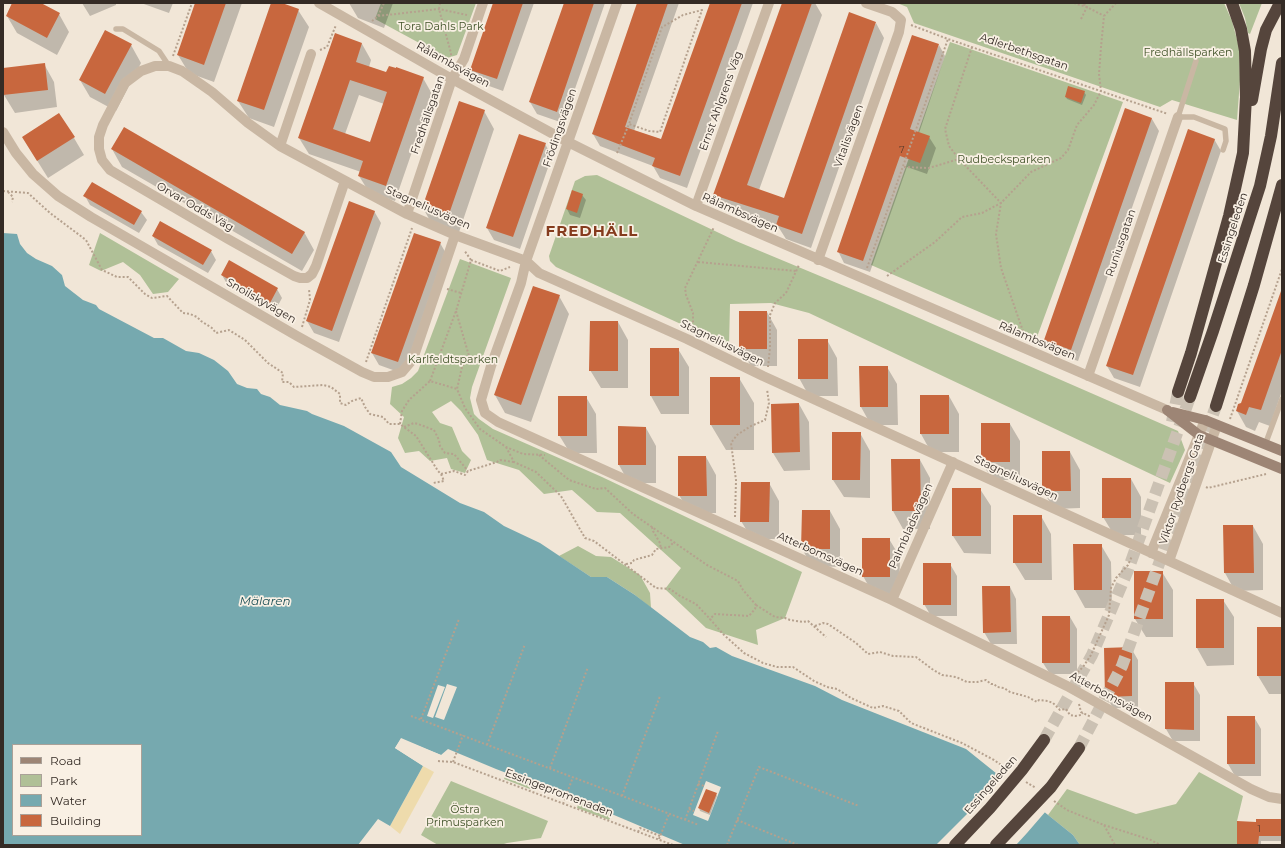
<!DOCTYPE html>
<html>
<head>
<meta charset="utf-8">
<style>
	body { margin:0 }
	#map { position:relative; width:1285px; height:848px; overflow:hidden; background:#f1e6d7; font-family:Montserrat,sans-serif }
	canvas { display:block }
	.frame { position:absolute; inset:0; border:4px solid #342b25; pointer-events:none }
	.legend { position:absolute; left:12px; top:744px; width:130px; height:92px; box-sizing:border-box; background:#f9f0e4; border:1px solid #aaa198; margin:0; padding:5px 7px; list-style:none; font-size:12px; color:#342b25 }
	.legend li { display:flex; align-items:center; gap:8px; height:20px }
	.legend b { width:20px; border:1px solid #aaa198 }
</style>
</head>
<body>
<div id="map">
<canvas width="1285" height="848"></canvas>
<div class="frame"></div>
<ul class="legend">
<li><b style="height:5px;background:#9d8575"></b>Road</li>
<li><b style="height:11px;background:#b0c097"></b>Park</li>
<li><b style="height:11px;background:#76a9af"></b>Water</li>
<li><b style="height:11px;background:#c8673e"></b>Building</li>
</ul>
</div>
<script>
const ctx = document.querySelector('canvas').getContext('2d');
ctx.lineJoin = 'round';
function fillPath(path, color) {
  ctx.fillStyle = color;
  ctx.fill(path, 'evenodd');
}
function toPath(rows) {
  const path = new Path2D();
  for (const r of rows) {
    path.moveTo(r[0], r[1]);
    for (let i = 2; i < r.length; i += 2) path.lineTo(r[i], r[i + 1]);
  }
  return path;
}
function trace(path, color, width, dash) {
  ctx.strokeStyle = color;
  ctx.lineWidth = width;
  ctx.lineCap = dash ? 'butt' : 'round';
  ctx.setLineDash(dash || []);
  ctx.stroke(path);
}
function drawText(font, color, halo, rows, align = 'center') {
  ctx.font = font + ' Montserrat,sans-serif';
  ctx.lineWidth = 3.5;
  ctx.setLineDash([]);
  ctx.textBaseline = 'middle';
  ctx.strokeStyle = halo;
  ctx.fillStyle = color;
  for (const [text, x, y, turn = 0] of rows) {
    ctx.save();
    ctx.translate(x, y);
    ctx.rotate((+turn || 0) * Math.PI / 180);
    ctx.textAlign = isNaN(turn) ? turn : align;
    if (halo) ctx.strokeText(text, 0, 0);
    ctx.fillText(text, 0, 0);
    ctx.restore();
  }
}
const green = toPath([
	[381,3,476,3,457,55,447,58,375,19],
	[897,3,1224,3,1232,21,1239,47,1240,80,1237,120,1172,100,1160,107,914,23,907,7],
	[1239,3,1262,3,1250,34,1248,33,1245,18],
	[950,42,1123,102,1037,337,871,265],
	[597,175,736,241,880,301,1178,431,1185,450,1170,483,809,313,771,303,730,304,729,346,556,267,550,261,549,256,575,181,585,176],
	[100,233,179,279,168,292,153,294,140,275,123,262,101,271,89,265],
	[460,259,511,278,472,387,470,398,474,414,479,419,493,429,602,477,802,572,785,618,756,630,758,645,706,628,665,589,681,568,620,513,597,512,572,490,544,494,519,470,487,460,478,435,461,411,451,401,432,412,440,423,452,427,462,451,471,460,465,473,451,469,447,458,430,461,419,451,405,453,398,438,404,417,390,404,392,387,402,384,411,378,418,371],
	[578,546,596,556,611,557,640,575,650,593,651,608,635,595,607,577,591,577,559,556],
	[1199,772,1243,796,1237,821,1237,845,1080,845,1073,835,1048,815,1067,789,1136,814,1176,804],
	[506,773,539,786,535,791,504,779],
	[451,781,548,821,541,838,507,843,501,845,438,845,421,835],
	[579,801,612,814,609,820,577,808]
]);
const sand = toPath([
	[423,766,434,772,400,834,390,826]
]);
const water = toPath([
	[3,233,17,234,20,244,27,253,36,259,52,266,62,275,65,286,83,300,96,305,99,309,154,338,163,338,186,351,199,353,214,360,228,371,237,384,247,388,257,389,261,394,270,397,280,405,307,411,312,414,344,426,391,452,401,467,460,503,484,512,504,526,540,543,591,577,607,577,635,595,690,637,703,642,710,648,716,647,732,656,815,686,842,700,966,749,1073,835,1080,845,685,845,595,807,496,769,448,749,441,755,401,739,395,748,423,766,390,826,378,819,358,845,3,845],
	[13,745,141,745,141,835,13,835]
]);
const pier = toPath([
	[447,684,457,687,444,720,435,717],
	[438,685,445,687,433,718,427,716],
	[401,738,441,755,440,757,402,741,398,747,424,764,425,767,395,748],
	[1002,776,1046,811,1027,833,1016,845,936,845,967,814],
	[706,781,721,787,708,821,693,815]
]);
const shadow = toPath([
	[13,3,39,3,59,14,69,32,57,55,17,33,7,16],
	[82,3,116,3,116,5,90,16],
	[141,3,173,3,169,13],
	[196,3,242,3,214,82,189,73,178,55],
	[272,3,279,3,298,10,309,27,274,127,249,118,238,101],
	[349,3,393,3,384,28,358,18],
	[494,3,534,3,503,91,478,82,471,70],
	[565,3,605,3,563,123,537,114,530,102],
	[638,3,679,3,634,131,662,141,711,3,753,3,687,188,660,178,653,166,600,146,593,134],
	[783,3,815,3,822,15,759,190,785,199,876,23,884,38,811,248,786,239,779,228,723,210,714,195],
	[335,34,362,44,371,60,369,67,387,73,423,78,432,94,395,201,369,192,359,176,361,172,309,154,299,138],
	[359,95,384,104,371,143,345,134],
	[131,45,141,63,116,111,90,97,80,80],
	[939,45,945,56,919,133,929,137,936,148,927,174,907,167,870,272,844,263,838,251],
	[44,64,54,82,57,107,15,113,4,95,3,69],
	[1084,92,1086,95,1082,105,1067,99,1066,97],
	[460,102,484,111,494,129,458,235,433,226,423,208],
	[1126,110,1152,119,1159,131,1078,361,1052,352,1045,340],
	[23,138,74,138,84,155,48,178],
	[1214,139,1221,151,1140,387,1114,378,1107,366],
	[545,144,552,156,520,249,494,240,487,228],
	[112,149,304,232,314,250,302,271,122,167],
	[582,195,586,200,580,218,570,215,567,209],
	[85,196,141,212,147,220,139,233,90,205],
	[374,211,381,223,339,342,314,333,307,321],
	[153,236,211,251,216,260,208,273,158,245],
	[440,243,447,255,404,374,379,365,372,353],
	[222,275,277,289,282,298,275,311,227,284],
	[1282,290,1282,391,1270,426,1259,422,1255,431,1246,427,1237,411,1242,404],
	[559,296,569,314,531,422,505,413,495,395],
	[767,312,777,330,777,366,751,366,740,349],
	[618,322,628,340,628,388,601,388,590,370],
	[827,340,837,358,838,396,809,396,799,378],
	[651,349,678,349,689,367,689,414,661,414,651,396],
	[860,367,887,367,897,384,898,425,871,425,861,407],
	[739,378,754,403,754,450,726,450,711,425],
	[921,396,949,396,959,414,959,452,931,452,921,434],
	[586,397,596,414,597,453,570,453,559,435],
	[799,404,809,422,810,470,784,471,773,453],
	[1010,424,1020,441,1020,480,992,480,982,462],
	[646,428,656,446,656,483,629,483,619,465],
	[860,433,870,451,870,498,844,497,833,480],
	[1070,452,1080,470,1080,508,1054,509,1043,491],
	[706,457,716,475,716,513,690,513,679,495],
	[920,460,930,478,930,529,903,529,893,511],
	[1131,479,1141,497,1141,535,1114,535,1103,517],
	[769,483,779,501,779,539,752,539,741,521],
	[980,489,991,506,991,554,964,553,953,536],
	[830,511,840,529,840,567,812,566,802,549],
	[1041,516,1051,534,1052,580,1025,580,1014,562],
	[1253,526,1263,544,1263,590,1235,591,1225,573],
	[889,539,900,557,899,594,873,594,863,576],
	[1074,545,1101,545,1111,562,1112,608,1085,608,1075,590],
	[950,564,957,576,957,616,931,616,924,604],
	[1162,572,1173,590,1173,637,1146,637,1135,619],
	[1010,587,1016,599,1017,644,991,644,984,632],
	[1223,600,1234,617,1234,665,1207,666,1197,648],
	[1070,617,1077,629,1077,674,1050,674,1043,663],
	[1258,628,1282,628,1282,694,1269,694,1258,676],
	[1131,648,1138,660,1138,708,1113,708,1106,696],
	[1166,683,1193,683,1200,695,1200,741,1173,741,1166,729],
	[1254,717,1261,729,1261,776,1235,776,1228,764],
	[716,794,717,796,710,815,700,811,699,808],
	[1282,820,1282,841,1261,841,1261,845,1238,845,1257,823]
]);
const building = toPath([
	[12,3,41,3,60,13,47,38,6,16],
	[195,3,226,3,204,65,177,55],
	[271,3,282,3,299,9,264,110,237,101],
	[493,3,523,3,497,79,470,70],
	[564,3,594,3,557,112,529,102],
	[637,3,668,3,625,127,661,139,710,3,742,3,680,176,652,166,655,158,592,134],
	[782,3,812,3,747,185,784,198,849,12,876,22,802,234,776,225,779,216,713,195],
	[105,30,132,44,105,94,79,80],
	[335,33,362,43,356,62,386,72,389,66,396,68,396,67,424,77,386,186,358,176,363,161,298,138],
	[350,80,387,92,370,142,333,129],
	[912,35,939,44,910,129,930,136,920,163,900,156,863,261,837,252],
	[45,63,48,90,3,95,3,68],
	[1068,86,1085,91,1081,103,1065,97],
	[459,101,485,110,448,217,422,208],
	[1125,108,1152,118,1071,350,1044,340],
	[59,113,75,137,37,161,22,137],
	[124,127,305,232,292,254,111,149],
	[1188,129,1215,139,1133,375,1106,366],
	[519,134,546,143,513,237,486,228],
	[92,182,142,211,134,225,83,196],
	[572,190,583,194,577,213,566,209],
	[349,201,375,211,332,331,306,321],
	[160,221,212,250,203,265,152,236],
	[414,233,441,242,398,362,371,353],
	[229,260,278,288,270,303,221,275],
	[533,286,560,295,521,405,494,395],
	[1281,291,1282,291,1282,350,1261,410,1249,407,1246,415,1236,411,1238,404,1241,403],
	[739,311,767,311,767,349,739,349],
	[590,321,618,321,618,371,589,371],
	[798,339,828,339,828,379,798,379],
	[650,348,679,348,679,396,650,396],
	[859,366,888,366,888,407,860,407],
	[710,377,740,377,740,425,710,425],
	[920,395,949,395,949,434,920,434],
	[558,396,587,396,587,436,558,436],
	[799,403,800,452,772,453,771,404],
	[981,423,1010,423,1010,462,981,462],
	[618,426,646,427,646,465,618,465],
	[832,432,861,432,860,480,832,480],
	[1042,451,1070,451,1071,491,1042,491],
	[678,456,706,456,707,496,678,496],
	[891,459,920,459,921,511,892,511],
	[1102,478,1131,478,1131,518,1102,518],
	[741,482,770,482,769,522,740,522],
	[952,488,981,488,981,536,952,536],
	[802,510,830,510,830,549,801,549],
	[1013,515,1042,515,1042,563,1013,563],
	[1223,525,1253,525,1254,573,1224,573],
	[862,538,890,538,890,577,862,577],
	[1073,544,1102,544,1102,590,1074,590],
	[923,563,951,563,951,605,923,605],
	[1134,571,1163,571,1163,619,1134,619],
	[982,586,1010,586,1011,632,983,633],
	[1196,599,1224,599,1224,648,1196,648],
	[1042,616,1070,616,1070,663,1042,663],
	[1257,627,1282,627,1282,676,1257,676],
	[1132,647,1132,696,1105,697,1104,648],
	[1165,682,1194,682,1194,730,1165,729],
	[1227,716,1255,716,1255,764,1227,764],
	[706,789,717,793,709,813,698,808],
	[1256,819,1282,819,1282,836,1259,836,1258,845,1237,845,1237,821,1256,822]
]);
const highwayTunnel = toPath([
	[1172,422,1178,392],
	[1044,740,1092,655,1128,570,1190,397],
	[1079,748,1122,666,1216,406]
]);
const path = toPath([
	[440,3,439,9,451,53,451,58],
	[1074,3,1087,7,1104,16],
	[378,16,384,3],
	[1081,19,1087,7,1083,3],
	[372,21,378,16,439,9,467,15],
	[911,25,948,39,1168,114],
	[972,47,945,129,949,146,959,159,1001,203,996,234,1001,268,1024,334],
	[320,50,327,47,336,25],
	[173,56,192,3],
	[617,153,629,124,649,131,660,132,702,10,683,15,662,27,629,124],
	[904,167,929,168,959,159],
	[3,191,28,193,50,213,86,240,102,270,117,277,128,277,145,294,152,298,167,296,183,313,190,314,197,317,201,321,212,328,216,333,229,330,245,340,268,363,283,373,282,382,289,382,294,387,323,385,331,387,340,394,340,403,346,405,352,401,361,398,365,407,370,414,383,417,389,424,400,424,416,436,438,471,441,474,444,481,433,483],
	[8,192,13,197,12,202],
	[471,260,500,271,510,267],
	[698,262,796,271],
	[867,268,948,39],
	[887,276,935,242,962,217,982,213,1001,203,1031,172,1061,158,1068,150,1077,125,1094,105,1101,91,1099,74,1101,47,1104,16,1116,3],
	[447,289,461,293],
	[456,311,469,356,462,367,457,389,465,408,480,429,506,447,523,454,545,455],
	[302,327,310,300,309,289],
	[691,330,693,327,693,313,686,295,685,288,714,227],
	[469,356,482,362],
	[366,362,412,228],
	[768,367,770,348,770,315,775,303,786,293,799,265],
	[430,381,456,311,471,260,464,250],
	[1230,419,1282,269],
	[400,424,402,411,409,400,430,381,457,389],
	[404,427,414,423,418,424,434,430,439,440,440,446,445,453,454,454,468,471],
	[506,447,514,462,536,472,561,496,585,538,594,541,656,588,670,589,680,596,696,604,710,619],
	[539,455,569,480,596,489,605,488,633,514,707,565,738,581,743,590,756,605,755,609,749,616,715,614,710,619,723,634,744,653,763,663,777,667,793,667,814,681,827,687,837,689,851,698,873,708,883,706,899,711,911,723,962,743,994,760,1007,769],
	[441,474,454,471,465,475,468,471,497,462,500,460,514,462],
	[1206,487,1208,488,1266,474],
	[735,517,736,480,731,443,737,435,751,426,765,420,769,403,767,389],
	[652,527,653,531,660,543,661,549],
	[626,564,632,563,634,560,652,555,656,549,669,547,674,542],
	[756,605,775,617,785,618,790,620,803,622,808,621,826,637],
	[815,626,823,623,828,624,856,643,868,654,880,652,893,656,916,657,932,669,942,675,956,677,967,682,977,682,986,680,991,684,994,684,997,687,1004,688,1010,692,1028,697,1037,702,1039,700,1048,701,1053,703,1060,710,1066,709,1070,715,1075,716,1081,715,1083,713],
	[1072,678,1083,667,1091,655,1109,615,1111,588,1116,578,1128,565,1132,556],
	[1079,704,1081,712,1091,717],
	[411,716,699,825],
	[421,719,459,619],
	[487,745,525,644],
	[438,761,453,762,673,845],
	[453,762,463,735],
	[550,768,588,667],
	[1026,782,1036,788],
	[698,784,704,786],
	[622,796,660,696],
	[1054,801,1067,810,1104,825,1115,845],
	[563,804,573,777],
	[689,809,694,811],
	[685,820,718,731],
	[737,820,798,845],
	[1104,825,1151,840,1160,845],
	[638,832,640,828,660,836],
	[659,839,669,814],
	[727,845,759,767,859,806]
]);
const lane = toPath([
	[116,29,123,29,159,51,169,66],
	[1196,61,1178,117,1194,117,1225,129,1226,141,1223,150],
	[1265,445,1282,399]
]);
const street = toPath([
	[319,3,452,79,568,142,696,206,1167,410],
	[617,3,526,261,521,283,491,366,481,400,485,413,498,422,892,600,1067,686,1251,789,1269,797,1282,799],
	[3,132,16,153,33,174,58,196,91,217,297,336,362,372,374,377,388,377,402,372,413,359,455,235],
	[280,146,311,54],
	[345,181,316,266,312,274,307,278,300,278,294,276,228,239,110,170,102,160,99,149,99,137,103,125,125,83,141,71,155,66,169,66,182,71,212,92,248,123,280,146,407,214,455,235,526,261,539,273,687,339,763,376,1169,561,1282,613],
	[696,206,769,3],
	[407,214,452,79,464,59,483,3],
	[818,260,899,32,901,20,892,12,866,3],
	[1088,376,1178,117],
	[1151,553,1205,420],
	[1169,561,1217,425],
	[892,600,953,462]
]);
const secondary = toPath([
	[1167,410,1199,435,1282,469],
	[1173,412,1205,420,1282,451]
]);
const highway = toPath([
	[1252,100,1261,49,1266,30,1280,3],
	[1178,392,1191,353,1229,216,1243,153,1246,97,1245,51,1241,29,1232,3],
	[1190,397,1213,331,1260,186,1271,136,1282,63],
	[1216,406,1254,285,1282,185]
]);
const highwayBridge = toPath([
	[955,845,990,808,1022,770,1044,740],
	[996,845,1051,787,1079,748]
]);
const numberNames = [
	["7",902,150],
	["1",1259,829]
];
const parkNames = [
	["Tora Dahls Park",441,27],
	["Fredhällsparken",1188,53],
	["Rudbecksparken",1004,160],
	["Karlfeldtsparken",453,360],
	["Östra",465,810],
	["Primusparken",465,823]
];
const streetNames = [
	["Adlerbethsgatan",1024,52,19],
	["Rålambsvägen",453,65,29],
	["Ernst Ahlgrens Väg",721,101,-70],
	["Fredhällsgatan",428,115,-71],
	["Frödingsvägen",560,128,-71],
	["Vitalisvägen",849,136,-70],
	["Orvar Odds Väg",195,207,30],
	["Stagneliusvägen",428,208,24],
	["Rålambsvägen",740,213,24],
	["Essingeleden",1233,228,-72],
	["Runiusgatan",1121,243,-71],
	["Snoilskyvägen",261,301,30],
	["Rålambsvägen",1037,341,23],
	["Stagneliusvägen",722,343,26],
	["Stagneliusvägen",1016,478,25],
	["Viktor Rydbergs Gata",1182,489,-71],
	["Palmbladsvägen",911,526,-66],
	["Atterbomsvägen",820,554,24],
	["Atterbomsvägen",1111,697,29],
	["Essingeleden",991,785,-49],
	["Essingepromenaden",559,793,21]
];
const waterNames = [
	["Mälaren",265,601]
];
const districtNames = [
	["FREDHÄLL",592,232]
];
fillPath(green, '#b0c097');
fillPath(sand, '#eedbac');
fillPath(water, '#76a9af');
fillPath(pier, '#f1e6d7');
fillPath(shadow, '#0003');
fillPath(building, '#c8673e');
trace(highwayTunnel, '#cbc1b3', 12, [12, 6]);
trace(path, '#b5a18e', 2, [2, 2]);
trace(lane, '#c9b7a3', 5.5);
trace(street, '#c9b7a3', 10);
trace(secondary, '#9d8575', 10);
trace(highway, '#55453c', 12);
trace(highwayBridge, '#55453c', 12);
drawText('9px', '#593a2b', null, numberNames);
drawText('11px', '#415329', '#f9f0e4', parkNames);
drawText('11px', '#342b25', '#f9f0e4', streetNames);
drawText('italic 12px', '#1b4f56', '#f9f0e4', waterNames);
ctx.letterSpacing = '1px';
drawText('bold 15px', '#853b1d', '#f9f0e4', districtNames);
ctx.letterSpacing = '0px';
</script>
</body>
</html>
